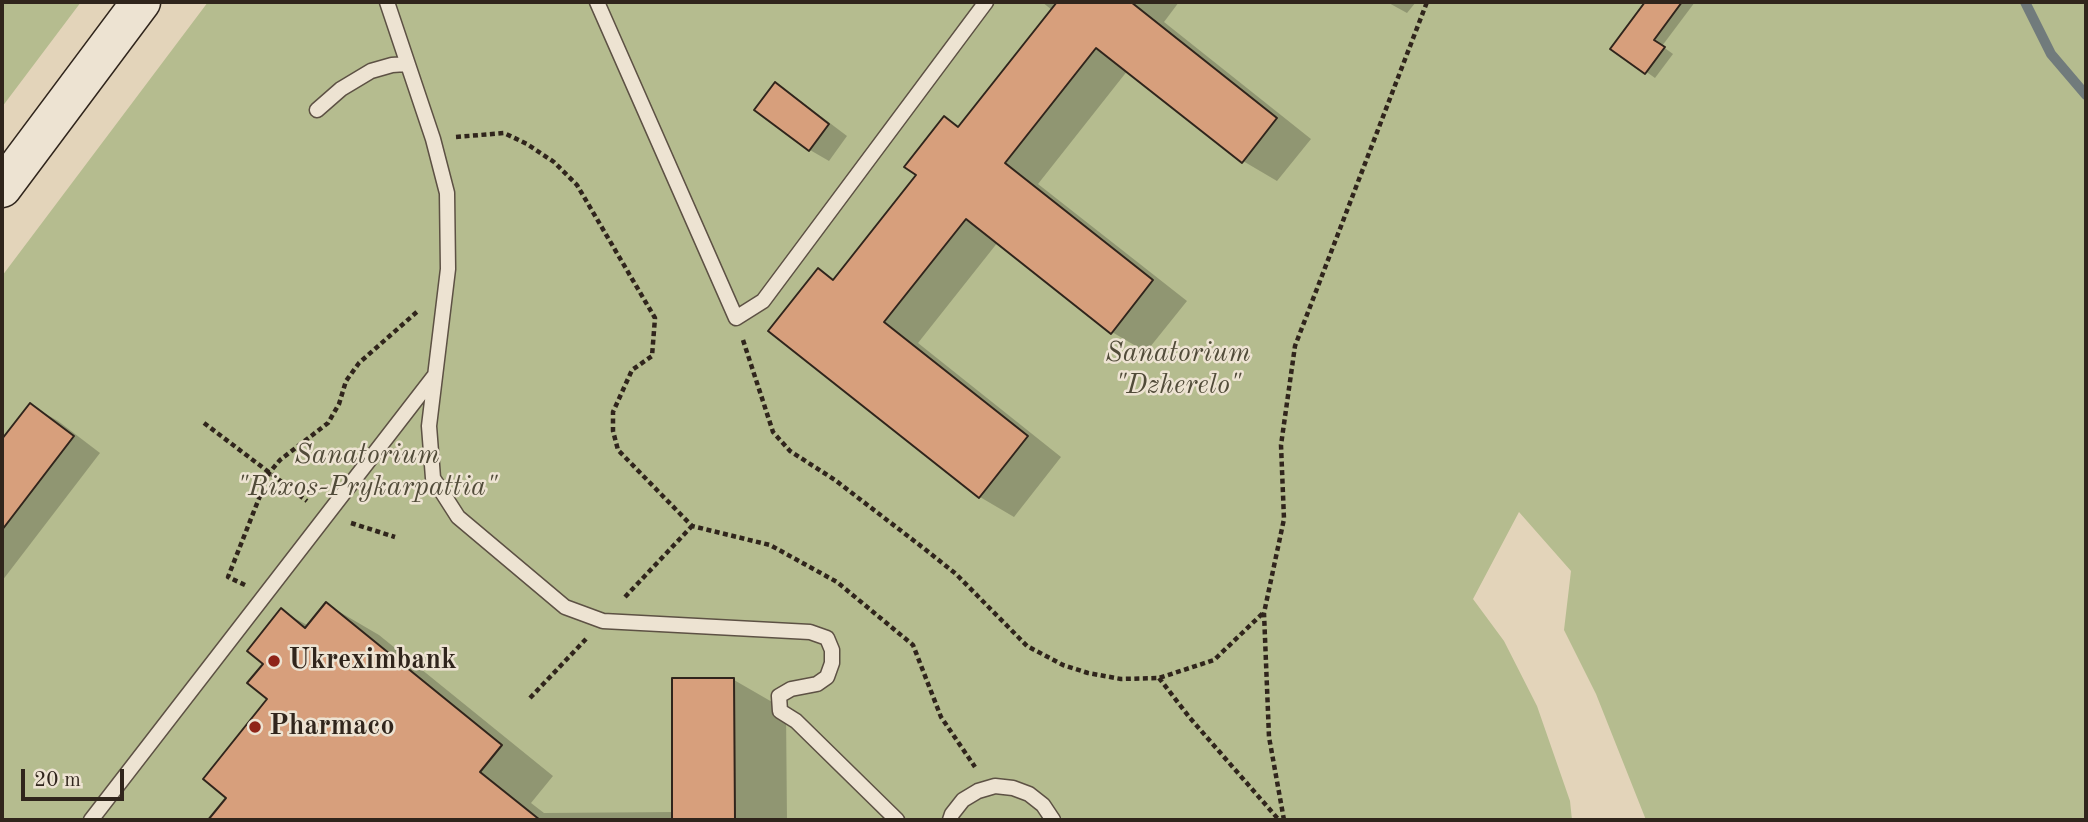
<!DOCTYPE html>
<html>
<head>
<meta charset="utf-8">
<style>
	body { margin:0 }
	#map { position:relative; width:2088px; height:822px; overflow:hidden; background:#e3d4ba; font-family:"Old Standard TT",serif }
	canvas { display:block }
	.frame { position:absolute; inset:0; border:4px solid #30251c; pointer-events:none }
	.scale { position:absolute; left:21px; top:769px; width:103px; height:32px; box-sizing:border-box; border:4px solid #30251c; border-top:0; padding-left:9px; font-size:21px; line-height:24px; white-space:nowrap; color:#30251c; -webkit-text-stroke:5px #ede3d2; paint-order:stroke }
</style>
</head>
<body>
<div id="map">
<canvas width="2088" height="822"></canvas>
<div class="frame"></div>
<div class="scale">20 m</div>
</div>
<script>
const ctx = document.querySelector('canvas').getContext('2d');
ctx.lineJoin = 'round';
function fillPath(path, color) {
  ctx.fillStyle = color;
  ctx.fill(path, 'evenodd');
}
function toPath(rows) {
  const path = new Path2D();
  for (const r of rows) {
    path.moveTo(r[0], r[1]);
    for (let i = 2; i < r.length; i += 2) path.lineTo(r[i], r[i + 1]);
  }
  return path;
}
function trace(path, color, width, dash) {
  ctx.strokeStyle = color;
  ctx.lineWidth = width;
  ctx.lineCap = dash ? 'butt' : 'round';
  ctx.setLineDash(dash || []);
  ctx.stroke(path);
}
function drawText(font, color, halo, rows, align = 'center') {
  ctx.font = font + ' "Old Standard TT",serif';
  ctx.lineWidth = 5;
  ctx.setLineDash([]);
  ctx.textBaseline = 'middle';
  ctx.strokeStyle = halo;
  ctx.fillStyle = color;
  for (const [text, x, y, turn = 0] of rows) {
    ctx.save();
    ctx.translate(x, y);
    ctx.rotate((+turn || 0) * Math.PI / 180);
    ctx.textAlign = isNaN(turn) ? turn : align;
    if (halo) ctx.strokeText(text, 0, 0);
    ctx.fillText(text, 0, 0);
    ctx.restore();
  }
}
const green = toPath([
	[2,2,81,2,2,107],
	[208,2,2086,2,2086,820,1646,820,1596,694,1564,630,1571,571,1519,512,1473,599,1504,641,1537,706,1570,801,1572,820,2,820,2,276]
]);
const shadow = toPath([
	[1042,2,1179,2,1164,22,1311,139,1277,181,1243,161,1128,70,1038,184,1187,301,1146,352,1112,332,998,242,918,343,1061,457,1014,517,980,497,818,271,835,280,918,175,945,118,960,127,1052,10],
	[1387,2,1416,2,1407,13],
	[1647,2,1695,2,1662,46,1673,54,1655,78,1613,48],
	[776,85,794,96,847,136,829,161,810,150],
	[30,405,58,421,100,453,2,581,2,442],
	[326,604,379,635,553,776,531,803,544,813,674,812,734,680,786,710,787,820,211,820,229,798,269,698,265,663,281,611,309,626]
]);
const stream = toPath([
	[2025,2,2051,54,2086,95]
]);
const building = toPath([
	[1057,2,1131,2,1277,118,1242,163,1096,48,1005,163,1153,280,1111,334,966,219,884,322,1028,436,979,498,768,331,818,268,833,280,916,175,904,167,944,116,958,127,1057,2],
	[1645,2,1682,2,1654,40,1665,47,1645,74,1610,49,1645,2],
	[775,82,829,124,809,151,754,110,775,82],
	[30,403,74,436,2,530,2,439,30,403],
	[326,602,502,745,480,772,540,820,208,820,226,798,203,779,267,699,247,683,263,664,247,651,281,608,305,628,326,602],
	[672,678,734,678,735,820,672,820,672,678]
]);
const path = toPath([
	[456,137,504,133,527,144,554,162,577,185,655,318,652,356,632,370,613,412,613,431,618,450,692,526,770,545,837,582,913,645,941,717,975,767],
	[743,340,773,432,790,451,835,480,926,550,956,574,1027,646,1063,665,1088,673,1121,679,1159,678,1214,660,1263,613],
	[204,423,307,501],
	[351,523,395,537],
	[245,585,228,577,269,473,280,460,328,423,339,404,346,381,359,363,419,310],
	[625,597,692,526],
	[1159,678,1190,718,1279,820],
	[530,698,586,639],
	[1284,820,1269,737,1264,613,1284,519,1281,445,1295,346,1427,2]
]);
const lane = toPath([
	[387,2,433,139,447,193,448,269,429,426,433,478,458,517,565,607,603,621,810,632,827,638,832,650,832,663,827,677,817,684,791,689,779,696,780,711,796,721,897,820],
	[597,2,736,318,763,301,986,2],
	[317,110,341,89,371,71,392,65,406,64],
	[91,820,435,375],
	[950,820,952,814,963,800,978,791,995,786,1013,788,1029,794,1043,805,1053,820]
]);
const secondary = toPath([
	[2,188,141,2]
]);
const markers = [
	[274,661,7,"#8f2418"],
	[255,727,7,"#8f2418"]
];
const parkNames = [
	["Sanatorium",1178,354],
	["\"Dzherelo\"",1178,386],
	["Sanatorium",367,456],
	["\"Rixos-Prykarpattia\"",367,488]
];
const poiNames = [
	["Ukreximbank",288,661],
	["Pharmaco",269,727]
];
fillPath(green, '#b5bc8f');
fillPath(shadow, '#0003');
trace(stream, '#717b7c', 10);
fillPath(building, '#d79f7c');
trace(building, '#30251c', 2);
trace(lane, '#5d5144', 17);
trace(secondary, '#30251c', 41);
trace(path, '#30251c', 4.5, [5, 3.5]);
trace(lane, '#ede3d2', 14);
trace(secondary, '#ede3d2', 38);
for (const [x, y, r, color] of markers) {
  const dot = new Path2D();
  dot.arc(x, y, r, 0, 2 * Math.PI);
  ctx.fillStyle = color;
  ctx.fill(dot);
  trace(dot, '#ede3d2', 2.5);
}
drawText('italic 28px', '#514b39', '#ede3d2', parkNames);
drawText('bold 28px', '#30251c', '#ede3d2', poiNames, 'left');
</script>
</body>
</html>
